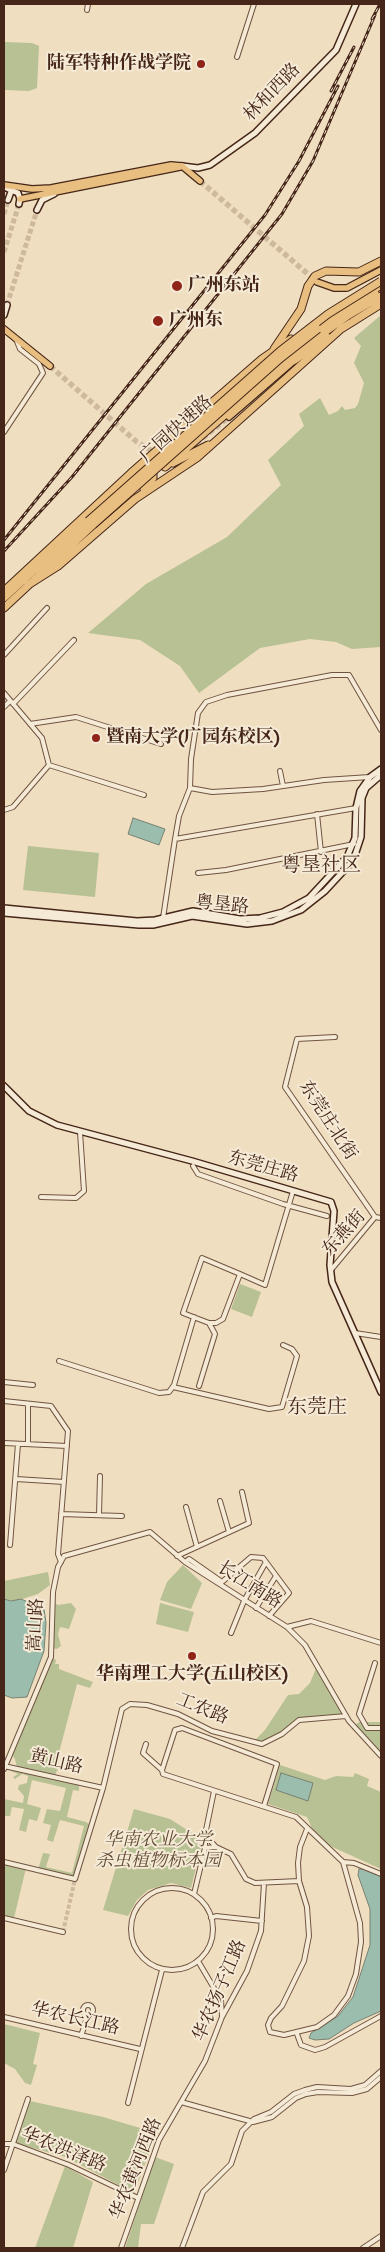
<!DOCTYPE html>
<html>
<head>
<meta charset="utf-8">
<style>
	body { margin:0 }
	#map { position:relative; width:385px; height:2252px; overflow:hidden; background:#f0dec0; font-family:"IM FELL DW Pica",serif }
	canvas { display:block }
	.frame { position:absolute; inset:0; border:5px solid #452618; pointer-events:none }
</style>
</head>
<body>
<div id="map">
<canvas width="385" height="2252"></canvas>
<div class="frame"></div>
</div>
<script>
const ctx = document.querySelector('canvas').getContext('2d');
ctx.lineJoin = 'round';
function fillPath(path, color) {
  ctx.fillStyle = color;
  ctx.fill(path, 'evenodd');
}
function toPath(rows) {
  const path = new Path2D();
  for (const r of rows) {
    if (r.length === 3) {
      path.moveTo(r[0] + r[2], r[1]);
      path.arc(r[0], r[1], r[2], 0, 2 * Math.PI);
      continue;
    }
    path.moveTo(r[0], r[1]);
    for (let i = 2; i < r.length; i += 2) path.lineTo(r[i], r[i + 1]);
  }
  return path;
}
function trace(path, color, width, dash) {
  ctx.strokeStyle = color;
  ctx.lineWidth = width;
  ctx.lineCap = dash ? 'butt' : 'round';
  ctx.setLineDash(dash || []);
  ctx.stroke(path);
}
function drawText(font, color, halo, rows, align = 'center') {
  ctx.font = font + ' "IM FELL DW Pica","Noto Serif SC",serif';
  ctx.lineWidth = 4;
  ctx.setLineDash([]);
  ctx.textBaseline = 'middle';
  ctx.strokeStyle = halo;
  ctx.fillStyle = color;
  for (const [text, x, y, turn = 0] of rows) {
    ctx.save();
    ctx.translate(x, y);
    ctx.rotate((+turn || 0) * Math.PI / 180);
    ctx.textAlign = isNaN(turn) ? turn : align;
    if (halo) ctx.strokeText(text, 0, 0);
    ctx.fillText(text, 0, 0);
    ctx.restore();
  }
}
const green = toPath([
	[4,42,32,43,39,46,37,88,29,91,4,90],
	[381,315,381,647,352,649,336,642,310,639,260,648,199,693,180,666,140,640,88,633,146,584,227,537,281,485,268,460,304,426,299,414,320,398,329,415,338,411,342,406,345,410,355,408,358,404,364,383,354,363,361,346,354,338],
	[28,846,99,853,95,897,23,890],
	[240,1284,261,1292,252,1317,231,1309],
	[183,1565,202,1583,191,1609,160,1600,167,1582],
	[48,1572,50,1585,38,1594,16,1601,4,1599,4,1581],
	[53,1602,58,1605,71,1603,76,1609,69,1629,60,1627,58,1634,61,1646,57,1649,51,1648],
	[160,1603,194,1612,188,1632,156,1624],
	[51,1657,56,1660,55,1664,59,1664,59,1669,93,1682,90,1688,77,1684,55,1768,58,1769,54,1777,79,1783,79,1791,73,1790,67,1817,86,1822,92,1826,75,1879,38,1870,43,1853,50,1854,46,1867,72,1873,84,1826,60,1820,53,1842,47,1840,51,1825,43,1823,47,1809,60,1811,66,1788,32,1780,27,1804,41,1808,37,1821,29,1819,26,1832,19,1830,24,1809,12,1807,10,1816,4,1816,4,1799,23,1803,24,1796,18,1789,19,1785,27,1783,28,1776,22,1774,15,1779,13,1777,18,1774,11,1771,12,1768,17,1768,15,1759,11,1754],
	[317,1666,346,1716,299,1720,282,1734,262,1744,252,1743,265,1730,288,1695,299,1694,310,1683],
	[359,1722,381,1722,381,1756,354,1726],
	[280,1765,325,1780,336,1776,353,1777,355,1773,369,1779,367,1786,381,1792,381,1869,328,1845,313,1831,307,1817,268,1804],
	[134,1809,170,1819,203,1840,191,1888,171,1883,148,1890,137,1900,128,1916,103,1910],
	[4,1862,26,1868,14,1918,4,1915],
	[4,2024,40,2033,33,2064,37,2065,31,2085,25,2083,15,2069,4,2063],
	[30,2101,103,2117,157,2133,134,2193,65,2157,15,2143],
	[155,2157,174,2164,154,2224,141,2224,138,2248,125,2248],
	[65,2166,93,2182,73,2248,35,2248]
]);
const water = toPath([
	[133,818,165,829,159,845,128,834,133,818],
	[4,1599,11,1601,21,1599,44,1609,46,1623,44,1651,27,1697,12,1698,4,1695,4,1599],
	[281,1773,313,1783,308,1801,276,1790,281,1773],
	[359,1869,365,1869,381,1876,381,2011,354,2023,329,2039,315,2040,309,2038,311,2033,338,2016,353,1997,370,1945,370,1909,358,1875,359,1869]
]);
const streetTunnel = toPath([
	[63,1932,75,1879]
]);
const secondaryTunnel = toPath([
	[4,214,8,200],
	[4,252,19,204],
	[7,305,37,210]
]);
const primaryTunnel = toPath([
	[200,181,316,281],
	[50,366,137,442,152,451,166,455],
	[189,449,229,417]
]);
const street = toPath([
	[87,10,88,4],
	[237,57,254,4],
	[4,432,43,373,39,364,20,349,16,339],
	[4,655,47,608],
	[4,693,42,738,49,765],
	[13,704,74,640],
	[4,707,10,701],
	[30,724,76,717,161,744],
	[280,771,283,786],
	[190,788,191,759,198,713,206,702,227,695,332,675,349,675,381,730],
	[356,808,175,839,179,816,190,788,212,792,263,789,324,780,370,777],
	[4,810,13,807,49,765,144,795],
	[317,814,321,852],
	[198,873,226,870,354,844],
	[163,918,175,839],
	[335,1037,297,1039,285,1087,375,1217],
	[193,1166,198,1174,283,1204,327,1216],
	[41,1197,76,1198,84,1191,80,1132],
	[331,1270,375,1217,381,1218],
	[240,1274,223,1319,216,1323,209,1323,183,1313,202,1258,240,1274,265,1285,293,1191],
	[355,1333,381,1337],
	[59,1361,159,1393,169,1392,174,1385,194,1317],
	[4,1382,33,1385],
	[199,1386,215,1334,209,1323],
	[173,1387,269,1409,282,1407,297,1356,292,1349,283,1345],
	[4,1401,51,1406,68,1431,58,1554,61,1562],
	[4,1443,67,1446],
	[28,1444,28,1404],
	[16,1479,64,1482],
	[220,1501,229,1532],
	[186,1507,197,1547],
	[61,1514,122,1516],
	[99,1515,100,1476],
	[10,1545,18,1444],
	[177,1556,249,1523,242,1492],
	[185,1562,189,1559,222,1582,251,1557,263,1558,289,1593,269,1616],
	[256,1608,276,1576],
	[287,1627,311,1621,381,1643],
	[231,1633,244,1601,266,1562],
	[375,1663,359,1714,367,1728,381,1728],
	[146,1744,143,1753,162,1770,163,1774,296,1817,343,1862,360,1923,361,1942,356,1974,348,1996,334,2015,317,2027,284,2035,270,2032,268,2025,271,2018,282,2006,304,1961,309,1936,307,1907,299,1881,298,1863,300,1847,307,1829],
	[4,1766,103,1788],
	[4,1769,51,1657,53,1592,58,1567,64,1556,150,1532,185,1562,287,1627,305,1645,349,1721,381,1756],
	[162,1770,175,1730,182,1728,277,1764,264,1806],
	[205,1835,216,1847],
	[205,1848,216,1847,231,1854,246,1879,255,1883,299,1881],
	[4,1862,75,1879,103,1788,122,1709,130,1704,147,1705,178,1714,212,1731,262,1744,282,1734,299,1720,346,1716],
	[343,1862,354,1863,381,1874],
	[172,1929,41],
	[194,1894,205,1848,205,1835,214,1791],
	[4,1918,63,1932],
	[211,1918,216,1916,262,1921],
	[198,1961,221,2000,222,2017],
	[88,2010,5],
	[4,2017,140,2049],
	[297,2034,301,2045,315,2050,325,2047,381,2016],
	[81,2036,88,2015],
	[181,2102,253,2122,272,2117,296,2098,306,2094,318,2092,352,2093,367,2089,381,2077],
	[128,2103,162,1970],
	[4,2144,13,2144,69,2165,138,2198],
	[4,2170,28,2099],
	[121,2248,159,2140,205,2061,222,2017,247,1971,261,1931,264,1883],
	[182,2248,203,2192,231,2164,242,2131,254,2119,271,2112,294,2094,305,2090,317,2087,351,2089,365,2085,381,2071],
	[363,2248,381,2236]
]);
const secondary = toPath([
	[182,166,198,168,210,165,255,133,336,50,356,4],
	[4,187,18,193,20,199,19,204],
	[8,200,12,189],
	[37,210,42,200,54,194],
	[4,315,7,305],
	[4,908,137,921,155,920,193,911,240,919,260,918,283,912,309,898,347,857,355,838,356,808,360,791,370,777,381,769],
	[4,913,139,925,153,925,192,916,247,924,272,921,285,916,301,910,325,891,349,865,355,855,361,837,362,798,366,788,381,775],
	[4,1086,29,1111,57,1125,192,1161,331,1202,334,1211,330,1265,332,1282,381,1392]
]);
const primary = toPath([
	[182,166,200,181],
	[4,185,32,189,51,188,145,170,171,165,182,166],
	[20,199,180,167],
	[317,282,334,288,347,288,381,270],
	[4,329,50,366],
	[229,417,295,360]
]);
const highway = toPath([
	[370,292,381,285],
	[318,329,375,293],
	[274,349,301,309,308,286,315,276,326,271,359,272,381,261],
	[295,360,327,337],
	[173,463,208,445],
	[165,467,297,352,349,315,381,296],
	[144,489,153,478,153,473,150,471],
	[28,585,58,566,135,499,198,457,341,329,381,304],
	[4,591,131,473,262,359,291,339],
	[4,598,88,521],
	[4,608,93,525]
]);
const rail = toPath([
	[372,19,380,4],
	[331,91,354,47],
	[4,540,265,215,299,161,338,86],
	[4,551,72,477,282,214,313,161,375,15]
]);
const highwayBridge = toPath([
	[88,521,280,351,328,314,381,281],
	[93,525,281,358,318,329]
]);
const markers = [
	[201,64,5,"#8f2418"],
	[177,286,6,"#8f2418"],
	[158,321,6,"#8f2418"],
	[96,738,5,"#8f2418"],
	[192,1656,5,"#8f2418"]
];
const poiNames = [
	["陆军特种作战学院",191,64,"right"],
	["广州东站",188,286],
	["广州东",169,321],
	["暨南大学(广园东校区)",106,738],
	["华南理工大学(五山校区)",192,1675,"center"]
];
const streetNames = [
	["林和西路",273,93,-46],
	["广园快速路",177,430,-42],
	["粤垦路",222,906,6],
	["东莞庄北街",327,1121,57],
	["东莞庄路",263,1168,16],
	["东燕街",345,1234,-48],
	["长江南路",249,1586,32],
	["嵩山路",37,1625,-87],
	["工农路",202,1710,22],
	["黄山路",56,1763,13],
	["华农扬子江路",221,1991,-67],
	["华农长江路",75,2020,13],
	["华农洪泽路",63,2151,22],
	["华农黄河西路",137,2169,-68]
];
const parkNames = [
	["华南农业大学",158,1841],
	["杀虫植物标本园",158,1862]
];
const quarterNames = [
	["粤垦社区",321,867],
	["东莞庄",317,1409]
];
fillPath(green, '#b8c193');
fillPath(water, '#9bbdad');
trace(water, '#798171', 1);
trace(streetTunnel, '#ceb99e', 4, [4, 2]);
trace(secondaryTunnel, '#ceb99e', 5, [5, 2.5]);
trace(primaryTunnel, '#ceb99e', 5.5, [5.5, 3]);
trace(street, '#705442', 6);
trace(secondary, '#452618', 8);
trace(primary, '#452618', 8);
trace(highway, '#452618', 9);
trace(street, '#f5ead6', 4);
trace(secondary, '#f5ead6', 5);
trace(primary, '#e8bf80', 5.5);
trace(highway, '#e8bf80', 7);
trace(rail, '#452618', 3);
trace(rail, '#f5ead6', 1, [4]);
trace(highwayBridge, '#452618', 9, []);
trace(highwayBridge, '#e8bf80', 7);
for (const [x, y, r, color] of markers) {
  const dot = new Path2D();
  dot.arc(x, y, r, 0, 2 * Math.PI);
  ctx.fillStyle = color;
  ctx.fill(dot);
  trace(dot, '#f5ead6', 2);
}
drawText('bold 18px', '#452618', '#f5ead6', poiNames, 'left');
drawText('18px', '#452618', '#f5ead6', streetNames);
drawText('italic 18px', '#624d37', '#f5ead6', parkNames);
drawText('20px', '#452618', '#f5ead6', quarterNames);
</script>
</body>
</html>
